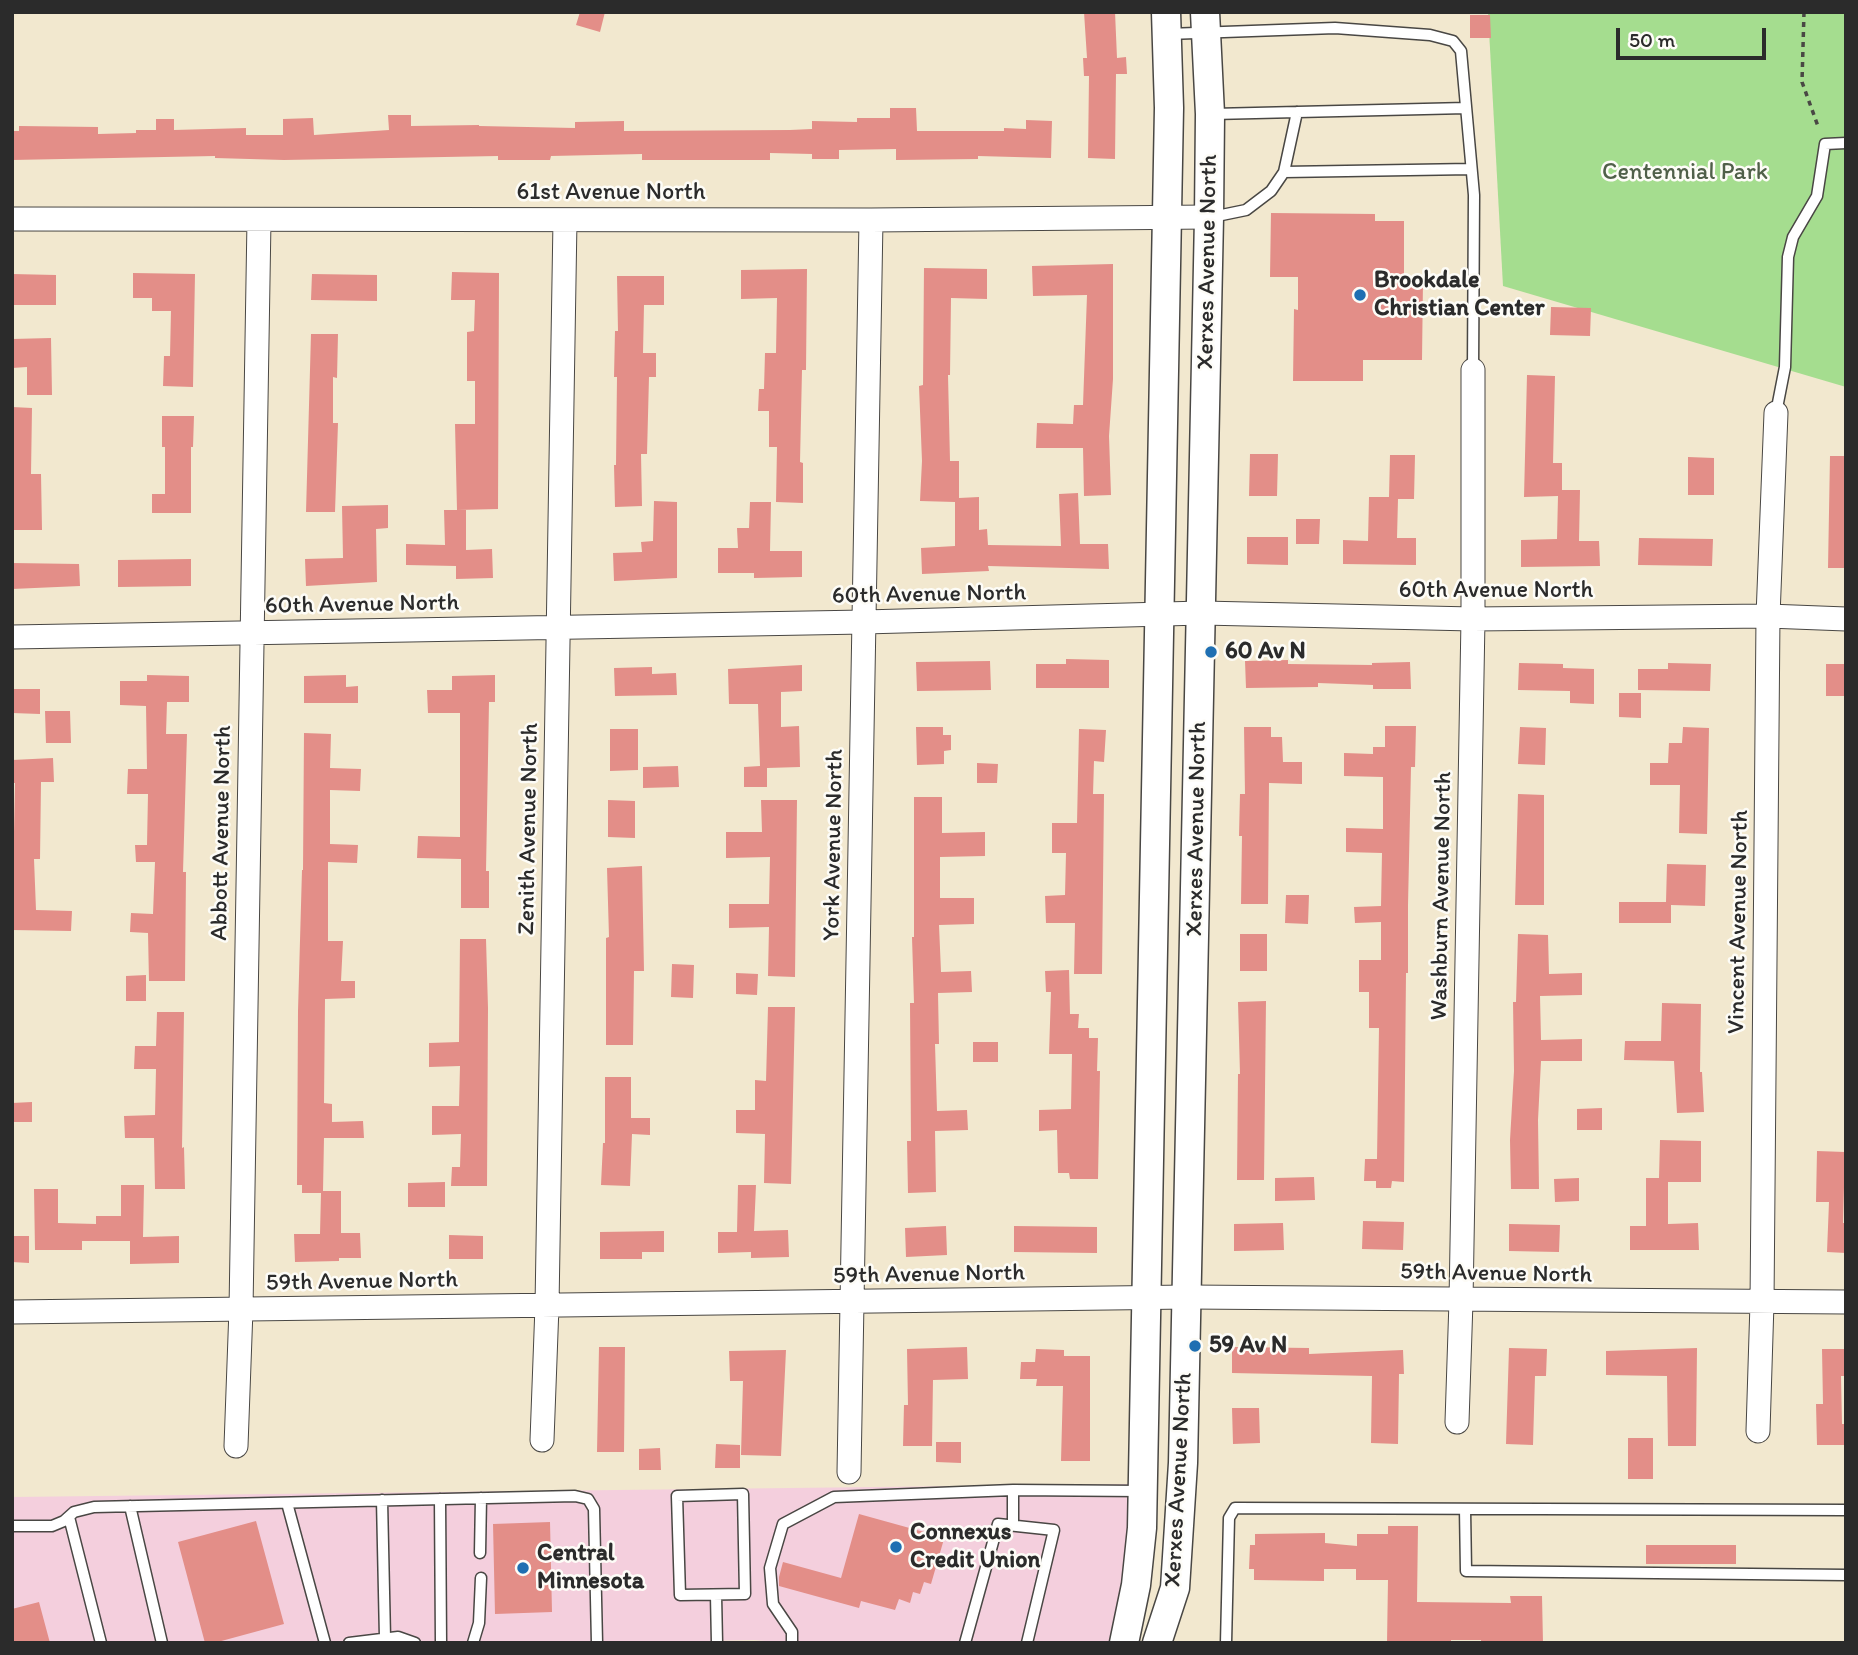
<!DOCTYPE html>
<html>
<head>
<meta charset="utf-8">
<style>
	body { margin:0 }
	#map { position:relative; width:1858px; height:1655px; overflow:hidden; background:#f2e8cf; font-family:Itim,sans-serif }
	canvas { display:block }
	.frame { position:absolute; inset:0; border:14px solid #2b2b2b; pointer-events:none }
	.scale { position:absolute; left:1616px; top:28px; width:150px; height:32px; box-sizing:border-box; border:4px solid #2b2b2b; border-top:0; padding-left:9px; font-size:21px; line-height:24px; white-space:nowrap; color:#2b2b2b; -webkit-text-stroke:5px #fdfcf7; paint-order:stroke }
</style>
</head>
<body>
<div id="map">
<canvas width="1858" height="1655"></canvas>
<div class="frame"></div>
<div class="scale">50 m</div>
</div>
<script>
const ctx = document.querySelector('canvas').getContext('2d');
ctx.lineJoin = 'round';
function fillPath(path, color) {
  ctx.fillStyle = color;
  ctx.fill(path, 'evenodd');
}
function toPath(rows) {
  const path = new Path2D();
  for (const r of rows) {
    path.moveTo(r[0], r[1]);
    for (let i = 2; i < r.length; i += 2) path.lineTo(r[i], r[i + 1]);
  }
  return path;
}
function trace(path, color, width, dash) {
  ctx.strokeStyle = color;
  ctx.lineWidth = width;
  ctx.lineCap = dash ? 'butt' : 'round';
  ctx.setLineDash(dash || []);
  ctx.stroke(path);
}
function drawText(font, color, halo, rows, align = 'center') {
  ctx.font = font + ' Itim,sans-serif';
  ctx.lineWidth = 5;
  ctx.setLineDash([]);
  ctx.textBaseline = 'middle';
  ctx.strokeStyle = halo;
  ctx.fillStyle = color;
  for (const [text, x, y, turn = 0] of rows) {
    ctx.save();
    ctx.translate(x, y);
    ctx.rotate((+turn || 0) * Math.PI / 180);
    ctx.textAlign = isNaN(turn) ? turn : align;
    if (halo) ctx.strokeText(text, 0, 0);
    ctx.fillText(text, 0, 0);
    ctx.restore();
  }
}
const built = toPath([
	[1135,1484,1128,1570,1112,1643,788,1643,754,1640,608,1643,12,1643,12,1497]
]);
const green = toPath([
	[1488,12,1846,12,1846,387,1503,286]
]);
const building = toPath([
	[580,12,605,12,600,32,576,25],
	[1084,12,1115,12,1117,58,1126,57,1127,74,1116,74,1115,159,1088,158,1089,76,1084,76,1083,58,1087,58],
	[1470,15,1490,15,1491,38,1470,38],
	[890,108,916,108,917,131,1004,131,1004,128,1026,129,1026,120,1052,121,1051,158,978,156,978,159,896,160,896,149,839,150,839,159,812,159,812,154,770,153,770,160,642,160,642,154,551,156,550,160,498,160,498,156,284,160,215,158,215,156,12,160,12,131,19,131,19,126,98,127,98,134,136,133,136,130,156,130,156,119,174,119,174,130,246,128,246,135,283,135,283,119,313,118,314,135,389,130,388,115,411,115,411,126,479,125,479,126,575,128,575,122,624,121,624,131,790,130,812,129,812,121,857,122,857,118,890,118],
	[1271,213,1375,214,1375,221,1404,221,1404,280,1423,280,1422,360,1363,360,1363,381,1293,381,1294,309,1298,310,1298,277,1270,277],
	[1113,264,1113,379,1109,436,1111,495,1084,496,1083,448,1036,448,1037,423,1073,424,1074,405,1083,405,1087,295,1033,296,1032,266],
	[924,268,987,269,987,299,951,298,950,375,948,375,950,461,959,461,959,498,979,497,979,530,987,529,988,545,1061,546,1059,494,1078,493,1080,544,1108,544,1109,569,988,566,989,571,922,574,921,548,955,546,955,502,920,501,922,461,919,386,923,385],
	[807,269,806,370,802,370,800,462,803,463,803,503,776,502,777,447,769,447,769,411,758,411,759,389,764,389,765,353,776,353,777,298,741,299,741,270],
	[452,272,499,273,498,509,457,510,455,424,475,424,475,381,467,381,467,332,474,331,475,300,451,300],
	[133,273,195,274,193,387,163,386,164,356,170,356,171,311,152,311,152,298,133,298],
	[12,274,56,275,56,305,12,305],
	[312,274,377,275,377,301,311,300],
	[617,276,664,276,664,305,644,305,643,353,656,353,656,377,649,377,647,454,641,454,642,506,615,507,614,465,616,465,617,377,614,377,615,331,618,331],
	[1551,307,1591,308,1590,336,1550,335],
	[311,334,338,334,337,378,333,377,333,423,338,423,335,512,306,512],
	[51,338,52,395,27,395,27,367,12,368,12,339],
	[1527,375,1555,376,1553,463,1562,463,1562,490,1580,490,1579,541,1599,541,1600,566,1521,567,1521,540,1557,539,1558,496,1524,497],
	[12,407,32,408,31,474,41,474,42,530,12,530],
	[162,416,194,416,193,447,191,447,191,513,152,513,152,494,165,494,165,447,162,447],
	[1250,454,1278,454,1277,496,1249,496],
	[1390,455,1415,455,1414,499,1398,499,1397,538,1416,538,1416,565,1343,564,1343,540,1368,541,1369,497,1389,497],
	[1830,456,1846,456,1846,568,1828,568],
	[1688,457,1714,458,1714,495,1688,495],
	[654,501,677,502,677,578,614,581,613,553,642,552,641,542,653,541],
	[750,502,771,502,770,551,802,551,802,577,754,578,754,573,718,573,718,548,738,548,737,528,749,528],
	[388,505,388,528,376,529,377,582,306,586,305,559,343,558,342,506],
	[444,510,466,510,466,550,492,549,493,578,456,579,456,566,406,565,406,544,445,545],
	[1296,519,1320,519,1319,544,1296,544],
	[1247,537,1288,537,1288,565,1247,564],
	[1639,538,1713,539,1712,566,1638,565],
	[191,559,191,586,118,587,118,560],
	[12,563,79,564,80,586,12,589],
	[1066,659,1109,660,1109,688,1036,688,1036,664,1066,664],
	[1288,660,1288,664,1372,665,1372,663,1410,662,1411,689,1373,689,1373,685,1318,683,1318,687,1246,688,1245,661],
	[990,661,991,690,917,691,916,662],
	[1519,663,1563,664,1563,668,1594,669,1594,704,1570,703,1570,691,1518,690],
	[1668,663,1711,664,1710,691,1638,690,1638,669,1668,669],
	[1826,664,1846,664,1846,696,1826,696],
	[802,665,802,691,781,692,781,727,799,726,800,767,767,768,767,787,744,787,744,767,760,766,758,704,729,704,728,669],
	[652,667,652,674,676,673,677,695,615,696,614,668],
	[147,675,189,676,189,702,167,702,166,734,187,734,183,872,186,872,185,981,149,981,148,933,130,932,131,913,153,914,155,862,136,862,135,845,147,845,148,794,127,794,128,769,147,769,146,706,120,705,120,681,147,681],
	[346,675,346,687,358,686,358,703,304,703,304,676],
	[495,675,495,702,489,702,486,871,489,871,489,908,461,908,461,859,417,858,418,836,460,837,460,713,428,713,427,690,452,690,452,676],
	[12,689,40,689,40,714,12,713],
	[1619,693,1641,693,1641,718,1619,717],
	[45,711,70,711,71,743,46,743],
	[1385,726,1416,726,1415,767,1411,767,1408,905,1408,973,1406,973,1404,1182,1392,1181,1391,1188,1376,1188,1376,1181,1364,1181,1365,1159,1377,1159,1379,1028,1369,1028,1369,992,1359,992,1359,960,1381,960,1381,922,1355,923,1354,907,1381,906,1382,853,1346,852,1346,828,1383,829,1383,777,1344,776,1344,753,1373,754,1373,747,1385,747],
	[916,727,943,727,943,735,951,735,951,750,944,751,944,764,917,765],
	[1244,727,1271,727,1271,737,1282,737,1283,762,1302,762,1302,784,1269,783,1268,904,1241,904,1242,836,1239,836,1240,794,1245,794],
	[1520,727,1546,728,1545,765,1518,764],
	[1683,727,1709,728,1707,834,1679,833,1680,785,1650,785,1650,763,1668,763,1669,743,1682,743],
	[610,729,638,729,638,770,610,771],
	[1079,729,1106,730,1104,762,1094,761,1093,794,1104,794,1102,974,1074,974,1075,923,1046,923,1045,896,1065,895,1066,853,1052,853,1052,823,1077,823],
	[304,733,331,734,330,768,361,769,360,791,330,790,330,844,358,845,357,863,328,862,328,941,343,941,341,981,355,981,355,998,325,999,324,1103,332,1104,332,1122,363,1121,364,1138,324,1138,323,1191,341,1191,341,1233,360,1233,361,1258,339,1258,339,1261,295,1262,294,1234,320,1234,321,1193,302,1193,302,1185,297,1185,298,1011,302,870,303,870],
	[53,758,54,782,41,782,40,859,34,859,36,910,72,911,71,931,12,930,15,783,12,783,12,760],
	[977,763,998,764,997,783,977,783],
	[678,766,679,787,643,788,643,767],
	[1518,794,1544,795,1544,905,1515,905],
	[914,797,942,797,942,833,985,832,985,856,940,857,940,898,974,898,974,924,939,925,941,972,971,971,972,992,938,993,939,1044,935,1044,937,1111,967,1110,968,1130,935,1131,936,1192,908,1193,907,1141,911,1141,910,1003,914,1003,912,937,914,937],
	[608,800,635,801,635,838,608,837],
	[761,800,797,800,795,977,768,976,769,927,729,928,729,904,769,904,770,857,726,858,726,832,762,832],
	[1667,864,1706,865,1705,906,1671,905,1671,923,1619,923,1619,902,1666,902],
	[642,866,644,971,634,971,633,1045,606,1045,606,938,609,937,607,868],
	[1286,895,1309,895,1308,924,1285,923],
	[1240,934,1267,934,1267,971,1240,971],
	[1518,934,1548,935,1549,974,1582,973,1582,995,1540,996,1541,1040,1582,1039,1582,1061,1541,1061,1538,1120,1539,1189,1511,1189,1510,1140,1514,1071,1513,1002,1516,1002],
	[460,939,486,939,488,1008,487,1186,451,1186,452,1167,460,1167,461,1134,432,1135,432,1106,459,1106,460,1066,429,1067,429,1043,459,1042],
	[672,964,694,965,693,998,671,997],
	[1069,970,1070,1014,1079,1014,1078,1028,1089,1028,1089,1038,1098,1038,1097,1071,1100,1071,1098,1179,1070,1179,1069,1173,1058,1173,1057,1130,1039,1131,1039,1110,1071,1109,1072,1054,1049,1054,1051,992,1046,992,1045,971],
	[736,973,758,974,757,995,736,994],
	[146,975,146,1001,126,1001,126,976],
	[1266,1001,1264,1180,1237,1180,1238,1074,1240,1074,1238,1002],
	[1662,1003,1701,1004,1700,1072,1702,1072,1704,1112,1677,1113,1674,1061,1624,1060,1625,1041,1661,1041],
	[768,1007,795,1007,791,1184,764,1183,765,1134,736,1133,736,1110,755,1110,755,1080,766,1081],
	[157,1012,184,1012,182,1148,184,1147,185,1189,155,1189,154,1138,125,1138,124,1116,155,1115,156,1069,134,1069,135,1046,156,1046],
	[973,1042,998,1042,998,1062,973,1062],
	[605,1077,631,1077,631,1118,650,1118,650,1135,632,1134,630,1186,601,1185,603,1143,605,1143],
	[32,1102,32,1122,12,1122,12,1103],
	[1602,1108,1602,1130,1577,1130,1577,1109],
	[1660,1140,1701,1141,1701,1182,1668,1182,1668,1224,1698,1223,1699,1250,1630,1250,1630,1226,1646,1226,1646,1178,1659,1178],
	[1817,1151,1845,1152,1843,1223,1846,1223,1846,1253,1827,1252,1829,1202,1816,1202],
	[1314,1177,1315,1200,1275,1201,1275,1178],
	[1579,1178,1579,1201,1555,1202,1554,1179],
	[445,1182,445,1207,408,1207,408,1183],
	[121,1185,144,1185,143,1237,179,1236,179,1263,130,1264,130,1241,82,1241,82,1250,35,1250,34,1189,58,1189,58,1223,96,1224,96,1216,121,1216],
	[738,1185,756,1185,754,1231,788,1230,789,1257,751,1258,751,1252,718,1253,718,1232,737,1232],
	[1363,1221,1404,1222,1403,1250,1362,1249],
	[1283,1223,1284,1250,1234,1251,1234,1224],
	[1509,1224,1560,1225,1559,1252,1509,1251],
	[946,1226,947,1255,906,1257,905,1228],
	[1014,1226,1097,1227,1097,1253,1014,1252],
	[664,1231,664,1252,642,1252,642,1259,600,1259,600,1232],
	[449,1235,483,1236,483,1259,449,1259],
	[12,1236,29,1236,29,1263,12,1262],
	[599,1347,625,1347,624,1452,597,1452],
	[967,1347,968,1379,933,1380,932,1446,903,1446,904,1405,908,1405,907,1349],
	[1232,1347,1309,1348,1309,1354,1403,1350,1404,1374,1399,1374,1398,1444,1371,1443,1372,1376,1232,1373],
	[1509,1348,1547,1349,1546,1376,1535,1376,1533,1445,1506,1444],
	[1697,1348,1696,1446,1668,1446,1667,1376,1606,1375,1606,1351],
	[1036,1349,1064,1350,1064,1356,1090,1356,1090,1461,1061,1461,1063,1386,1036,1386,1037,1379,1020,1379,1021,1362,1035,1362],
	[1822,1349,1846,1349,1846,1376,1841,1376,1842,1424,1846,1424,1846,1445,1817,1445,1816,1404,1823,1404],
	[786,1350,781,1456,741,1455,743,1381,730,1381,729,1351],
	[1232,1408,1259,1408,1260,1443,1233,1444],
	[1628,1438,1653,1438,1653,1479,1628,1479],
	[936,1442,961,1442,961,1463,936,1462],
	[716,1444,740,1445,740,1468,715,1468],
	[660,1448,661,1470,639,1470,639,1449],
	[859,1514,924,1532,925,1527,946,1532,931,1584,924,1582,920,1594,913,1592,910,1603,899,1599,895,1610,861,1601,859,1608,779,1586,779,1577,783,1562,841,1578],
	[256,1521,284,1624,214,1643,205,1643,178,1542],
	[550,1522,552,1612,495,1614,493,1524],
	[1388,1526,1418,1526,1417,1602,1511,1603,1510,1596,1542,1596,1543,1643,1481,1643,1481,1640,1451,1640,1451,1643,1387,1643,1388,1580,1356,1580,1356,1569,1324,1569,1324,1581,1254,1580,1254,1569,1249,1569,1250,1545,1255,1545,1255,1534,1325,1533,1325,1543,1357,1546,1357,1534,1388,1534],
	[1646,1545,1736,1545,1736,1564,1646,1564],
	[39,1602,50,1643,12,1643,12,1609]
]);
const path = toPath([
	[1804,12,1802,82,1819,129]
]);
const service = toPath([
	[1168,34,1335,28,1430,35,1453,41,1461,51,1474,195,1473,370],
	[1213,114,1466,108],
	[1284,172,1471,169],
	[1212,217,1246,210,1271,191,1284,172,1297,112],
	[1776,413,1785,367,1788,257,1793,237,1817,196,1825,144,1846,143],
	[1013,1490,1142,1491],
	[743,1494,745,1594,680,1595,677,1496,743,1494],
	[440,1499,441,1643],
	[382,1500,385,1638],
	[287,1503,325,1643],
	[130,1506,162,1643],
	[1465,1509,1466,1571,1846,1575],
	[69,1517,101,1643],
	[12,1526,52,1526,64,1521,74,1512,94,1507,575,1496,588,1499,594,1509,597,1643],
	[480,1553,481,1498],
	[716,1595,717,1643],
	[349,1643,398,1637,415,1643],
	[473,1643,479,1623,481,1578],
	[792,1643,792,1632,773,1604,770,1568,783,1524,834,1497,1013,1490,1013,1525],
	[965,1643,998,1524,1054,1530,1027,1643],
	[1226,1643,1229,1518,1235,1508,1846,1510]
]);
const minor = toPath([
	[12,219,871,220,1209,217],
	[12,637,864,622,1202,613,1473,619,1768,616,1846,619],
	[12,1312,1188,1297,1846,1302],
	[1457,1422,1461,1301,1473,619,1473,370],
	[1758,1431,1762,1303,1768,616,1776,413],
	[542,1440,547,1306,565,220],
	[236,1446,241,1309,259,220],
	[849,1472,871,220]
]);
const tertiary = toPath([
	[1124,1643,1136,1585,1142,1528,1169,108,1166,12],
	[1157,1643,1175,1588,1183,1463,1209,217,1210,114,1205,12]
]);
const markers = [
	[1360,295,7,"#1f6fb2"],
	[1211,652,7,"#1f6fb2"],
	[1195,1346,7,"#1f6fb2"],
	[896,1547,7,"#1f6fb2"],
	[523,1568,7,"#1f6fb2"]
];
const parkNames = [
	["Centennial Park",1685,173]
];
const streetNames = [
	["61st Avenue North",611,193],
	["Xerxes Avenue North",1208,262,-89],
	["60th Avenue North",1496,591],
	["60th Avenue North",929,595,-1],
	["60th Avenue North",362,605,-1],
	["Zenith Avenue North",529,829,-89],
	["Xerxes Avenue North",1197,829,-89],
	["Abbott Avenue North",222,833,-89],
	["York Avenue North",834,845,-89],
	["Washburn Avenue North",1442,896,-89],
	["Vincent Avenue North",1739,922,-89],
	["59th Avenue North",1496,1274,1],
	["59th Avenue North",929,1275,-1],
	["59th Avenue North",362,1282,-1],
	["Xerxes Avenue North",1179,1480,-87]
];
const poiNames = [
	["Brookdale",1374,281],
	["Christian Center",1374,309],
	["60 Av N",1225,652],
	["59 Av N",1209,1346],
	["Connexus",910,1533],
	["Credit Union",910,1561],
	["Central",537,1554],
	["Minnesota",537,1582]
];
fillPath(built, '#f4cfdd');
fillPath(green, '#a5dd8f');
fillPath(building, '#e38e88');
trace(service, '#494744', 13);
trace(minor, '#494744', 25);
trace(tertiary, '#494744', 31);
trace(path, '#494744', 3.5, [5, 5]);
trace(service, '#fff', 10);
trace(minor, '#fff', 23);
trace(tertiary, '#fff', 28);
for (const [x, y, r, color] of markers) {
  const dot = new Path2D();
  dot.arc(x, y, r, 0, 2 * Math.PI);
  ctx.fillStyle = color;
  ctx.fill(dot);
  trace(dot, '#fdfcf7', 2.5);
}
drawText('24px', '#506049', '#fdfcf7', parkNames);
drawText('24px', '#2b2b2b', '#fdfcf7', streetNames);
drawText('bold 24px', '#2b2b2b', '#fdfcf7', poiNames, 'left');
</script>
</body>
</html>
